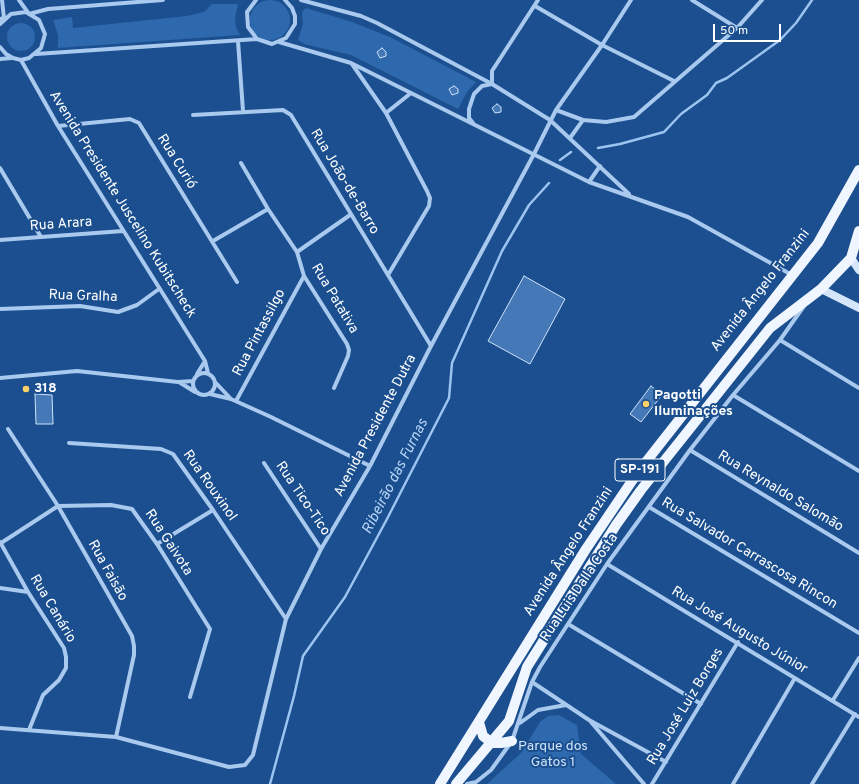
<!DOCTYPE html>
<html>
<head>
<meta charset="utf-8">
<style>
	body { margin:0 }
	#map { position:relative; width:859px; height:784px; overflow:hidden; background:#1b4f8f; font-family:Overpass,sans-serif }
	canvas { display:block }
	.scale { position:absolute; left:713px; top:24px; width:68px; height:18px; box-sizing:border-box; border:2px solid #fff; border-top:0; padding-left:5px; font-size:12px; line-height:14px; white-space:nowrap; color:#fff; -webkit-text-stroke:3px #1b4f8f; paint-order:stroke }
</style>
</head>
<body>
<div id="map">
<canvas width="859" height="784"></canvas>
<div class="scale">50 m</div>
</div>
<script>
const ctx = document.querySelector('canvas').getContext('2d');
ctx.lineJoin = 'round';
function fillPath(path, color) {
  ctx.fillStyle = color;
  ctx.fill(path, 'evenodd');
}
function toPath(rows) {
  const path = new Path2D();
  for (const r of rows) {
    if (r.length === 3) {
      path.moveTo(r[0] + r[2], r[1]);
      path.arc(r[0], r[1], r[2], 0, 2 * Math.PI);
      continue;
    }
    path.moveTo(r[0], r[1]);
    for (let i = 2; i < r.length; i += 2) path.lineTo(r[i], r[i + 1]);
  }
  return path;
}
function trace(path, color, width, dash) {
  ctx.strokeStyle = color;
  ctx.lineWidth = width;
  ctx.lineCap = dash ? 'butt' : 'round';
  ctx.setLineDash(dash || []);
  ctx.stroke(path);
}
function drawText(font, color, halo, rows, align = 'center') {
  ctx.font = font + ' Overpass,sans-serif';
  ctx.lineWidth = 4;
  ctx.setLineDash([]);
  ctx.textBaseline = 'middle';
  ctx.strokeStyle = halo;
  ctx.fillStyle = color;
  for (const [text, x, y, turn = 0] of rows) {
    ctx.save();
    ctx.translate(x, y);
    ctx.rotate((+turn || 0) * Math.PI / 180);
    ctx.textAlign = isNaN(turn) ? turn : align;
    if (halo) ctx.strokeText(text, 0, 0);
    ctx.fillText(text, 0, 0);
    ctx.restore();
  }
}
const green = toPath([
	[270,20,20],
	[212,4,238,4,235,18,236,27,240,35,58,48,58,35,53,20,72,17,73,28,187,16,204,12],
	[306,8,352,22,390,37,476,82,467,92,458,109,351,55,304,44,298,40,303,24,302,12],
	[21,37,14],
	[559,715,577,725,581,754,616,784,487,784,521,753,540,722,548,716]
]);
const stream = toPath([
	[598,148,620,144,664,132,681,114,707,95,716,83,727,78,780,40,796,23,812,0],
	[560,160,571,152],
	[270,784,294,696,303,656,345,597,387,519,449,398,452,363,502,251,529,205,549,183]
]);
const building = toPath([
	[382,48,386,52,386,56,380,58,377,52,382,48],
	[454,86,458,89,458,93,452,95,449,89,454,86],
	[497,104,501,107,501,112,495,113,492,108,497,104],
	[524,276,565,299,530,364,488,341,524,276],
	[651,386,662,395,641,422,630,414,651,386],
	[35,394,52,395,53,424,36,424,35,394]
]);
const street = toPath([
	[19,0,29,14,48,9,163,0],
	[256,0,247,12,248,27,257,39,272,44,286,38,295,24,295,16,292,8,285,0],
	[301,0,361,16,377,23,492,84,550,120,629,194],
	[692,0,737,28],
	[535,6,602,45,674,81],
	[0,19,4,18,2,0],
	[0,24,11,14,26,12,39,20,45,34,41,48,29,58,21,60,13,58,6,54,0,47],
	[238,41,243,111],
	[279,42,351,63,589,182,688,217,792,275],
	[36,54,257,39],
	[0,59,12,58],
	[21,60,58,126,205,361,208,373],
	[352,64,386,113],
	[556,110,583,120,606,122,634,117,737,28,762,0],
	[193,115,283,110,291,115,431,346],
	[473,123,469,118,469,109,474,94,482,86,492,84,492,71,538,0],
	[58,126,130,119,139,123,237,282],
	[570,138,583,120],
	[241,163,268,209,297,252,304,276,347,344,349,350,348,356,334,388],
	[0,168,41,237],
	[589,182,600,166],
	[0,240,123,231],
	[213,241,268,209],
	[297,252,350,215],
	[388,275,429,206,430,198,427,191,386,113,411,93],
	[0,309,80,306,118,312,137,305,159,289],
	[780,340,859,388],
	[204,384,11],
	[197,374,205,361],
	[0,378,77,371,178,382,193,381],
	[179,382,195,392],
	[215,382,231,399],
	[210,394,231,399,271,417,370,466],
	[733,395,859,471],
	[236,401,304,276],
	[8,429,58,506,132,636,134,646,134,655,116,737],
	[69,443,161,449,173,454,213,510,286,619],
	[690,450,859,553],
	[264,463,321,549],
	[649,507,859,633],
	[0,542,28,592,64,648,66,657,66,668,59,680,43,695,29,730],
	[1,543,58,506,111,505,132,509,157,544,210,629,190,697],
	[157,544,213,510],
	[607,564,859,717],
	[0,588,28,592],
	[568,624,701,704],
	[532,682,589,720,666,762],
	[833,700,859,658],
	[591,722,644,784],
	[520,723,538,710,566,705],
	[0,728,116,737,229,767,245,765,253,755,286,619,321,549,370,466,431,346,534,154,556,110,602,45,631,0],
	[467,784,476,782,491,770,512,741,532,682,540,667,607,564,690,450,733,395,780,340,804,306],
	[652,784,738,642],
	[733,784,795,678],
	[812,784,855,714]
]);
const secondary = toPath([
	[851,258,859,270],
	[821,289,859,308]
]);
const primary = toPath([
	[479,722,483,736,492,743,501,743,512,741],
	[440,784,586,549,638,472,818,243,859,170],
	[456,784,509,721,527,667,616,525,641,490,770,328,821,289,851,258,859,231]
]);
const markers = [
	[26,389,4,"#ffd166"],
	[646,404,4,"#ffd166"]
];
const shields = [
	[640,470,50]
];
const shieldNames = [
	["SP-191",640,470]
];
const streetNames = [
	["Rua Curió",176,162,58],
	["Rua João-de-Barro",344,182,59],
	["Avenida Presidente Juscelino Kubitscheck",122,205,58],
	["Rua Arara",61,225,-4],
	["Avenida Ângelo Franzini",761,291,-52],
	["Rua Gralha",83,297,2],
	["Rua Patativa",334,299,59],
	["Rua Pintassilgo",260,333,-62],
	["Avenida Presidente Dutra",376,426,-62],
	["Rua Rouxinol",209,486,55],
	["Rua Reynaldo Salomão",780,492,31],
	["Rua Tico-Tico",302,499,56],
	["Rua Gaivota",168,543,57],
	["Avenida Ângelo Franzini",569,552,-57],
	["Rua Salvador Carrascosa Rincon",749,554,31],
	["Rua Faisão",107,571,61],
	["Rua Luis Dalla Costa",580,588,-56],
	["Rua Canário",52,609,59],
	["Rua José Augusto Júnior",739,631,31],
	["Rua José Luiz Borges",686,707,-59]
];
const poiNames = [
	["318",34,389],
	["Pagotti",654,396],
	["Iluminações",654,412]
];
const parkNames = [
	["Parque dos",553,747],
	["Gatos 1",553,763]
];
const waterNames = [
	["Ribeirão das Furnas",396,477,-63]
];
fillPath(green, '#2e69ad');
trace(stream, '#9cc4f0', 2.5);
fillPath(building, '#4478b7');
trace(building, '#cfe3fa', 1);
trace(street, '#a9c9ee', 4);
trace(secondary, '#d6e6fa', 8);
trace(primary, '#f0f6ff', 10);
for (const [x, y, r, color] of markers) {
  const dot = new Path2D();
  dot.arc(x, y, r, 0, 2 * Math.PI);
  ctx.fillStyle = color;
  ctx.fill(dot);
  trace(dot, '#1b4f8f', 1.5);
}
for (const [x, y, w] of shields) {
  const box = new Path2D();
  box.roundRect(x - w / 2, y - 11, w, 22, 3);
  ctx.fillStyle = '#1b4f8f';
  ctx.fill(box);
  trace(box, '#fff', 1);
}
drawText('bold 13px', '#fff', null, shieldNames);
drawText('14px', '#fff', '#1b4f8f', streetNames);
drawText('bold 14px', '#fff', '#1b4f8f', poiNames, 'left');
drawText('14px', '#cfe3fa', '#1b4f8f', parkNames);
drawText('italic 15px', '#b5d3f5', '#1b4f8f', waterNames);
</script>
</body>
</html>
